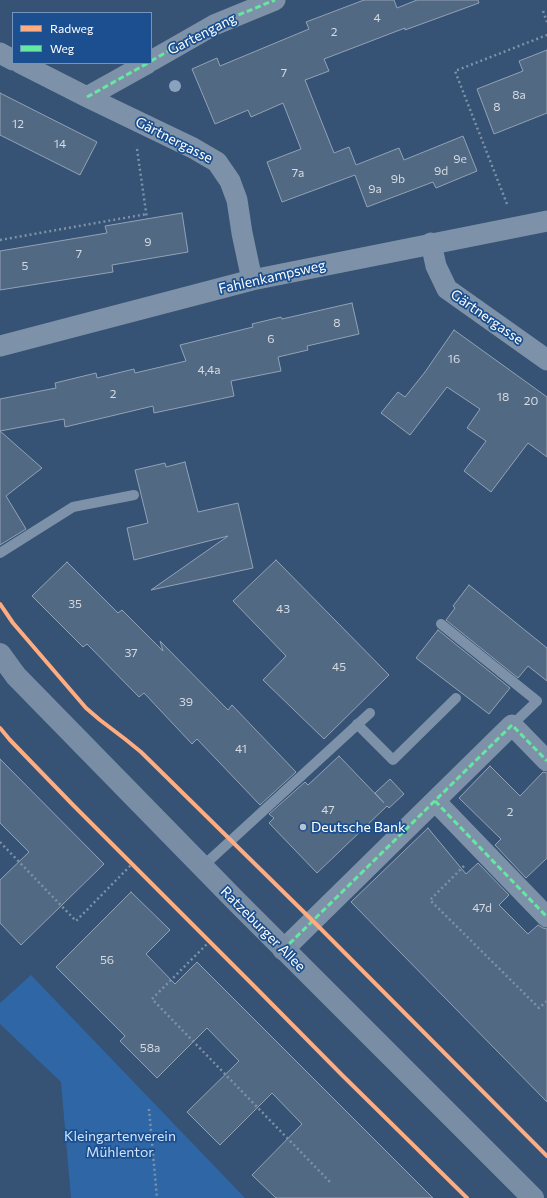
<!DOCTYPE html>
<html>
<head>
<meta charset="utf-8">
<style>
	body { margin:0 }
	#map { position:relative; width:547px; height:1198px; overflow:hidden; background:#365274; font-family:Commissioner,sans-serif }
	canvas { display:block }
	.legend { position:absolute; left:12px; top:12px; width:140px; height:52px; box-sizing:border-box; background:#1b4f8f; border:1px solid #7695bc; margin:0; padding:5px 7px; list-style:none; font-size:12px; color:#fff }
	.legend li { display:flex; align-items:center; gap:8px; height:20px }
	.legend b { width:20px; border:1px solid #7695bc }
</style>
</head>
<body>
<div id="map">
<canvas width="547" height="1198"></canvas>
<ul class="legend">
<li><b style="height:5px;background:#ffac80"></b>Radweg</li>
<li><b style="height:5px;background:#66e7a1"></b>Weg</li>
</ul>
</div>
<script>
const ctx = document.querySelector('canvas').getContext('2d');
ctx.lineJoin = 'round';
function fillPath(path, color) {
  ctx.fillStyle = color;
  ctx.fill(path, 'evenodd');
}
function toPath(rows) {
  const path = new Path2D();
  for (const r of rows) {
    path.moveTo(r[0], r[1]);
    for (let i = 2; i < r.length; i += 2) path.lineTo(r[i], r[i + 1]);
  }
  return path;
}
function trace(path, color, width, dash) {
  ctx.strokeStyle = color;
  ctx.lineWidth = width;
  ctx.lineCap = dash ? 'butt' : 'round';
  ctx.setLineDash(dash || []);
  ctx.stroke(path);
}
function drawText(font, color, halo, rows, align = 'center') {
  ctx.font = font + ' Commissioner,sans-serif';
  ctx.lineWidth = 3.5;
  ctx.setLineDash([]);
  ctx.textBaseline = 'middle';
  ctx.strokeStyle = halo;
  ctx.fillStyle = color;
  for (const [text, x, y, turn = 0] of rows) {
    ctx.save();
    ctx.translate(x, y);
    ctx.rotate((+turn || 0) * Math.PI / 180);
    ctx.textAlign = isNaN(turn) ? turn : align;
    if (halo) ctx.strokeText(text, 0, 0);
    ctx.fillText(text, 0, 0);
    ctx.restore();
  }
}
const green = toPath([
	[31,975,245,1198,71,1198,61,1082,0,1024,0,1003]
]);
const building = toPath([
	[364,0,394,0,397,8,417,0,478,0,479,3,405,30,405,28,324,59,329,71,305,80,334,153,349,147,356,165,399,148,404,160,463,136,477,171,436,188,433,182,367,207,355,175,282,202,267,162,301,149,283,103,251,117,248,110,215,124,192,69,217,58,220,66,309,29,306,22,364,0],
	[547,50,547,113,494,134,477,89,523,71,519,61,547,50],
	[0,93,97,142,80,175,0,135,0,93],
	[182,213,188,252,112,265,113,272,0,290,0,251,107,233,105,226,182,213],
	[352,303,359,334,307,346,308,350,278,357,281,371,231,381,234,396,154,413,153,406,65,427,64,419,0,431,42,468,6,496,26,529,0,545,0,399,56,388,55,383,96,373,97,378,134,369,135,373,186,361,180,345,253,327,252,324,281,317,282,319,352,303],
	[454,330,547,397,547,457,528,443,491,492,464,471,486,441,467,428,480,409,447,387,410,435,381,413,398,392,405,397,425,372,454,330],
	[185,462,198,512,238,503,253,568,151,590,228,536,134,560,127,528,148,523,135,470,165,463,166,467,185,462],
	[276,560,389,675,324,739,263,680,286,656,233,601,276,560],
	[67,562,118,613,122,610,163,651,160,641,228,710,232,705,296,772,260,805,197,739,192,744,144,693,139,697,87,644,83,647,32,596,67,562],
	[469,585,547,648,547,681,528,666,518,678,446,620,455,608,453,606,469,585],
	[438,630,510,688,489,714,416,658,438,630],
	[339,756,384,803,375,793,390,779,404,794,389,808,387,806,317,873,269,823,274,818,269,814,305,782,308,785,339,756],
	[0,759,104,864,21,945,0,923,0,880,29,852,0,823,0,759],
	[490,766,520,796,543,772,547,773,547,858,526,878,495,845,501,839,459,798,490,766],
	[428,828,466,874,478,863,509,895,499,905,528,934,538,925,543,928,547,929,547,1102,351,902,428,828],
	[131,892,170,930,146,954,175,984,197,962,433,1198,276,1198,252,1175,302,1124,272,1093,220,1145,187,1112,239,1061,207,1028,157,1078,120,1041,125,1036,56,967,131,892]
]);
const path = toPath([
	[543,11,547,22],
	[137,149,147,219],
	[507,204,455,71,547,35],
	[0,240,147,214],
	[0,842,76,921,132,864],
	[464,866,430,900,539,1008,547,1001],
	[210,941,152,999,330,1182],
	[149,1109,157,1198]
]);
const lane = toPath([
	[0,553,73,507,134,495],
	[441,624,537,701,512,725],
	[357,724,393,760,456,698],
	[202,867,370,713]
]);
const street = toPath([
	[0,53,13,60],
	[151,61,214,25,275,0],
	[20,63,87,97,193,148,217,162,230,181,237,200,242,233,252,280],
	[87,97,148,63],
	[431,243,436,266,447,289,547,360],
	[0,346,252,280,547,221],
	[435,801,547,917],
	[283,950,512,725,547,761]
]);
const secondary = toPath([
	[0,654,16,676,237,902,533,1198]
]);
const quiet = toPath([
	[151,61,214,25,275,0],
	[87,97,148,63],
	[435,801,547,917],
	[283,950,512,725,547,761]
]);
const cycleway = toPath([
	[0,604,13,623,86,708,100,720,125,739,141,752,313,921,547,1156],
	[0,728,10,740,73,805,253,985,342,1075,467,1198]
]);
const trees = [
	[175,86]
];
const markers = [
	[303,827,4,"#b9c2ce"]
];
const numberNames = [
	["4",377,18],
	["2",334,32],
	["7",284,73],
	["8a",519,95],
	["8",497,107],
	["12",18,124],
	["14",60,144],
	["9e",460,159],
	["9d",441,171],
	["7a",298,173],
	["9b",398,179],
	["9a",375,189],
	["9",148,242],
	["7",79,254],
	["5",25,266],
	["8",337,323],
	["6",271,339],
	["16",454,359],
	["4,4a",209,370],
	["2",113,394],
	["18",503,397],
	["20",531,401],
	["35",75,604],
	["43",283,609],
	["37",131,653],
	["45",339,667],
	["39",186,702],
	["41",241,749],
	["47",328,810],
	["2",510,812],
	["47d",482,908],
	["56",107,960],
	["58a",150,1048]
];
const streetNames = [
	["Gartengang",202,34,-27],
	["Gärtnergasse",174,140,27],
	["Fahlenkampsweg",272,277,-13],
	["Gärtnergasse",487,317,35],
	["Ratzeburger Allee",263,929,45]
];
const poiNames = [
	["Deutsche Bank",311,827]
];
const parkNames = [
	["Kleingartenverein",120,1136],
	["Mühlentor",120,1152]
];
fillPath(green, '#2f66a5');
fillPath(building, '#526984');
trace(building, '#92a2b6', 1);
trace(path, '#7d92a8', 2.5, [2, 3]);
trace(lane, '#7d92a8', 10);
trace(street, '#7d92a8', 21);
trace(secondary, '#798da4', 22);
trace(quiet, '#66e7a1', 3, [6, 3]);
trace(cycleway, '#ffac80', 4);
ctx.fillStyle = '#8aa2be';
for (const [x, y] of trees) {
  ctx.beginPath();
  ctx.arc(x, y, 6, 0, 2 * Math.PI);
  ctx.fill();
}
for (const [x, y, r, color] of markers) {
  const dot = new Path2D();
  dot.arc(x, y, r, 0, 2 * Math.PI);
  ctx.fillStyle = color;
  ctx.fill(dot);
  trace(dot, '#1b4f8f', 1.5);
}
drawText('12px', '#d4dae0', null, numberNames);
drawText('14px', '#fff', '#1b4f8f', streetNames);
drawText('14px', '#fff', '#1b4f8f', poiNames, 'left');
drawText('14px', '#cfe3fa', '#1b4f8f', parkNames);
</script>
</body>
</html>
